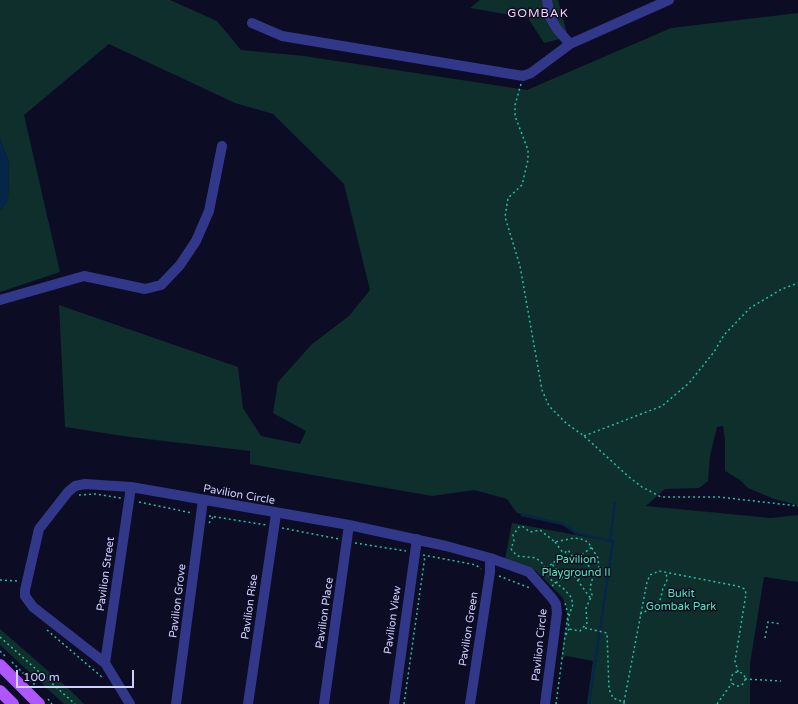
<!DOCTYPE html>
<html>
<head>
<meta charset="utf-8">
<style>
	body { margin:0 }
	#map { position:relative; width:798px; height:704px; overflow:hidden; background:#0d0c25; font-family:"Varela Round",sans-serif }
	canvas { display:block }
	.scale { position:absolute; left:16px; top:670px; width:118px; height:18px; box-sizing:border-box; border:2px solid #d0d0ff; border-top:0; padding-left:5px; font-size:12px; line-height:14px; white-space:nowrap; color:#d0d0ff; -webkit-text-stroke:3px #0d0c25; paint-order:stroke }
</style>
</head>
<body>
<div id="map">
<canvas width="798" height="704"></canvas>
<div class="scale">100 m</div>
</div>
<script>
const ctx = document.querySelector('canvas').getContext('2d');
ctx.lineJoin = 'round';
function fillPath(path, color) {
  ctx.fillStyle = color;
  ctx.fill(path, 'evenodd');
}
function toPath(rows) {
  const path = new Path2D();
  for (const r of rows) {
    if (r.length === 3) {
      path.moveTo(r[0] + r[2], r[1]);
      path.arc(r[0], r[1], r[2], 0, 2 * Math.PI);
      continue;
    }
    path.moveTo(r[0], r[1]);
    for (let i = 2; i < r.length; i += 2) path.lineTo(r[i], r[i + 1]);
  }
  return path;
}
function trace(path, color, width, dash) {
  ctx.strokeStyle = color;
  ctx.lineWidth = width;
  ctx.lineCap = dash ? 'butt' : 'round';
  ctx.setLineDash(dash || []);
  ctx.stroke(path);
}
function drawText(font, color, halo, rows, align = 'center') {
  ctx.font = font + ' "Varela Round",sans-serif';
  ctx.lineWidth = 3;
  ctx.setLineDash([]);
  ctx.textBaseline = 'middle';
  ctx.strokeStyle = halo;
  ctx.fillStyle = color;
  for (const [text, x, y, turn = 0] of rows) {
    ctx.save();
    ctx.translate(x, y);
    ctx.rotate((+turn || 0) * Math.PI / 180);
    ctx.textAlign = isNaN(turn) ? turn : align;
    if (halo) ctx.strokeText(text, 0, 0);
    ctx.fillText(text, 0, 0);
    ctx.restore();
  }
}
const green = toPath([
	[0,0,170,0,217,21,241,50,304,56,527,90,671,28,798,13,798,505,774,499,748,488,740,480,725,471,725,440,723,426,717,427,710,456,708,481,699,488,665,489,646,506,771,518,798,515,798,582,764,577,750,664,750,704,587,704,593,661,566,656,561,659,568,613,563,598,536,571,505,559,512,523,603,540,576,533,563,523,517,513,507,499,474,490,432,496,250,464,250,451,130,437,65,427,59,305,238,367,243,408,261,436,300,444,306,431,273,413,278,382,312,344,349,316,370,290,344,184,273,114,235,103,109,44,24,115,60,272,0,292,0,211,8,199,9,162,0,139],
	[480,0,558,0,568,37,544,43,528,18,470,8],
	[0,629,70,690,84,704,64,704,0,645]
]);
const water = toPath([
	[0,139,9,162,8,199,0,211]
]);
const stream = toPath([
	[522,515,563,524,576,533,611,541],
	[610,541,615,503],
	[589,704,613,541,611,541]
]);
const path = toPath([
	[521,84,515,105,515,116,528,150,528,160,522,185,508,198,505,217,520,266,542,390,549,406,566,423,584,436,629,477,642,487,661,497,719,497,798,506],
	[584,436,662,406,689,383,714,352,724,335,750,308,782,289,798,283],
	[79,495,95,494,121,498],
	[139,502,192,513],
	[209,516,267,525],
	[209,523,214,516],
	[282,528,339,539],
	[555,542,564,554],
	[355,543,406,551],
	[423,555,466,563,476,565,481,569],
	[546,568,552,564],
	[499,576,530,588],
	[563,578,552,564,568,550,575,560,592,547],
	[0,580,18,581],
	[578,580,591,569,581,555],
	[552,586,571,571,591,599],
	[640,614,655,607,661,598,662,591,667,580,666,572],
	[569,616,573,604,571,597,564,589,550,579,543,564,536,558,518,556,512,551,511,548,514,541,513,535,519,527,522,526,530,532,540,530,555,542,574,538,581,539,588,542,598,558,599,570,592,580,590,588,592,595,586,608,587,623,580,631,569,629],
	[585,628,607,633,609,689,613,698,624,702,624,704],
	[47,630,103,678],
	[566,635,569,629,568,619],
	[0,637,75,704],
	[765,638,768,622,781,624],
	[0,651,6,657],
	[12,662,37,687],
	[738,679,7],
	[745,679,781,681],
	[48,699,52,704],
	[624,702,647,582,650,575,659,571,737,586,745,589,746,594,735,661,738,672],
	[404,704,425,556],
	[556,704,568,614,565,603],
	[717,704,732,683]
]);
const minor = toPath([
	[547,0,550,17,557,29,570,44],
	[252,23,282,36,523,76,531,73,570,44,669,0],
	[0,300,84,276,145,289,161,285,180,265,196,241,209,211,222,146],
	[105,663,131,487],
	[130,704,105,663,33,607,25,596,25,590,39,529,68,492,75,486,85,484,131,487,349,525,446,546,490,558,529,572,552,598,556,604,557,613,545,704],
	[176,704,203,500],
	[248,704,276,514],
	[324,704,349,525],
	[394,704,417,539],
	[470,704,490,572,490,558]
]);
const major = toPath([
	[0,665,39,704],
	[0,691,13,704]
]);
const streetNames = [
	["Pavilion Circle",239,495,10],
	["Pavilion Street",106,574,-82],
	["Pavilion Grove",178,601,-83],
	["Pavilion Rise",250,607,-82],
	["Pavilion Place",325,613,-82],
	["Pavilion View",393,620,-82],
	["Pavilion Green",469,629,-81],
	["Pavilion Circle",540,645,-84]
];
const parkNames = [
	["Pavilion",576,560],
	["Playground II",576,573],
	["Bukit",681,594],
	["Gombak Park",681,607]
];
const neighbourhoodNames = [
	["GOMBAK",538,14]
];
fillPath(green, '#0e2f2b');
fillPath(water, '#062649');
trace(stream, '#062649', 2.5);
trace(path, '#22c1a6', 1.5, [2, 3]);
trace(minor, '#323889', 10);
trace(major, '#ae57ff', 12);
drawText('11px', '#d0d0ff', '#0d0c25', streetNames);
drawText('11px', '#4febb3', '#0d0c25', parkNames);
ctx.letterSpacing = '1px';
drawText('12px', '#ffd2f3', '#0d0c25', neighbourhoodNames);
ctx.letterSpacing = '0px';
</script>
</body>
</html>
